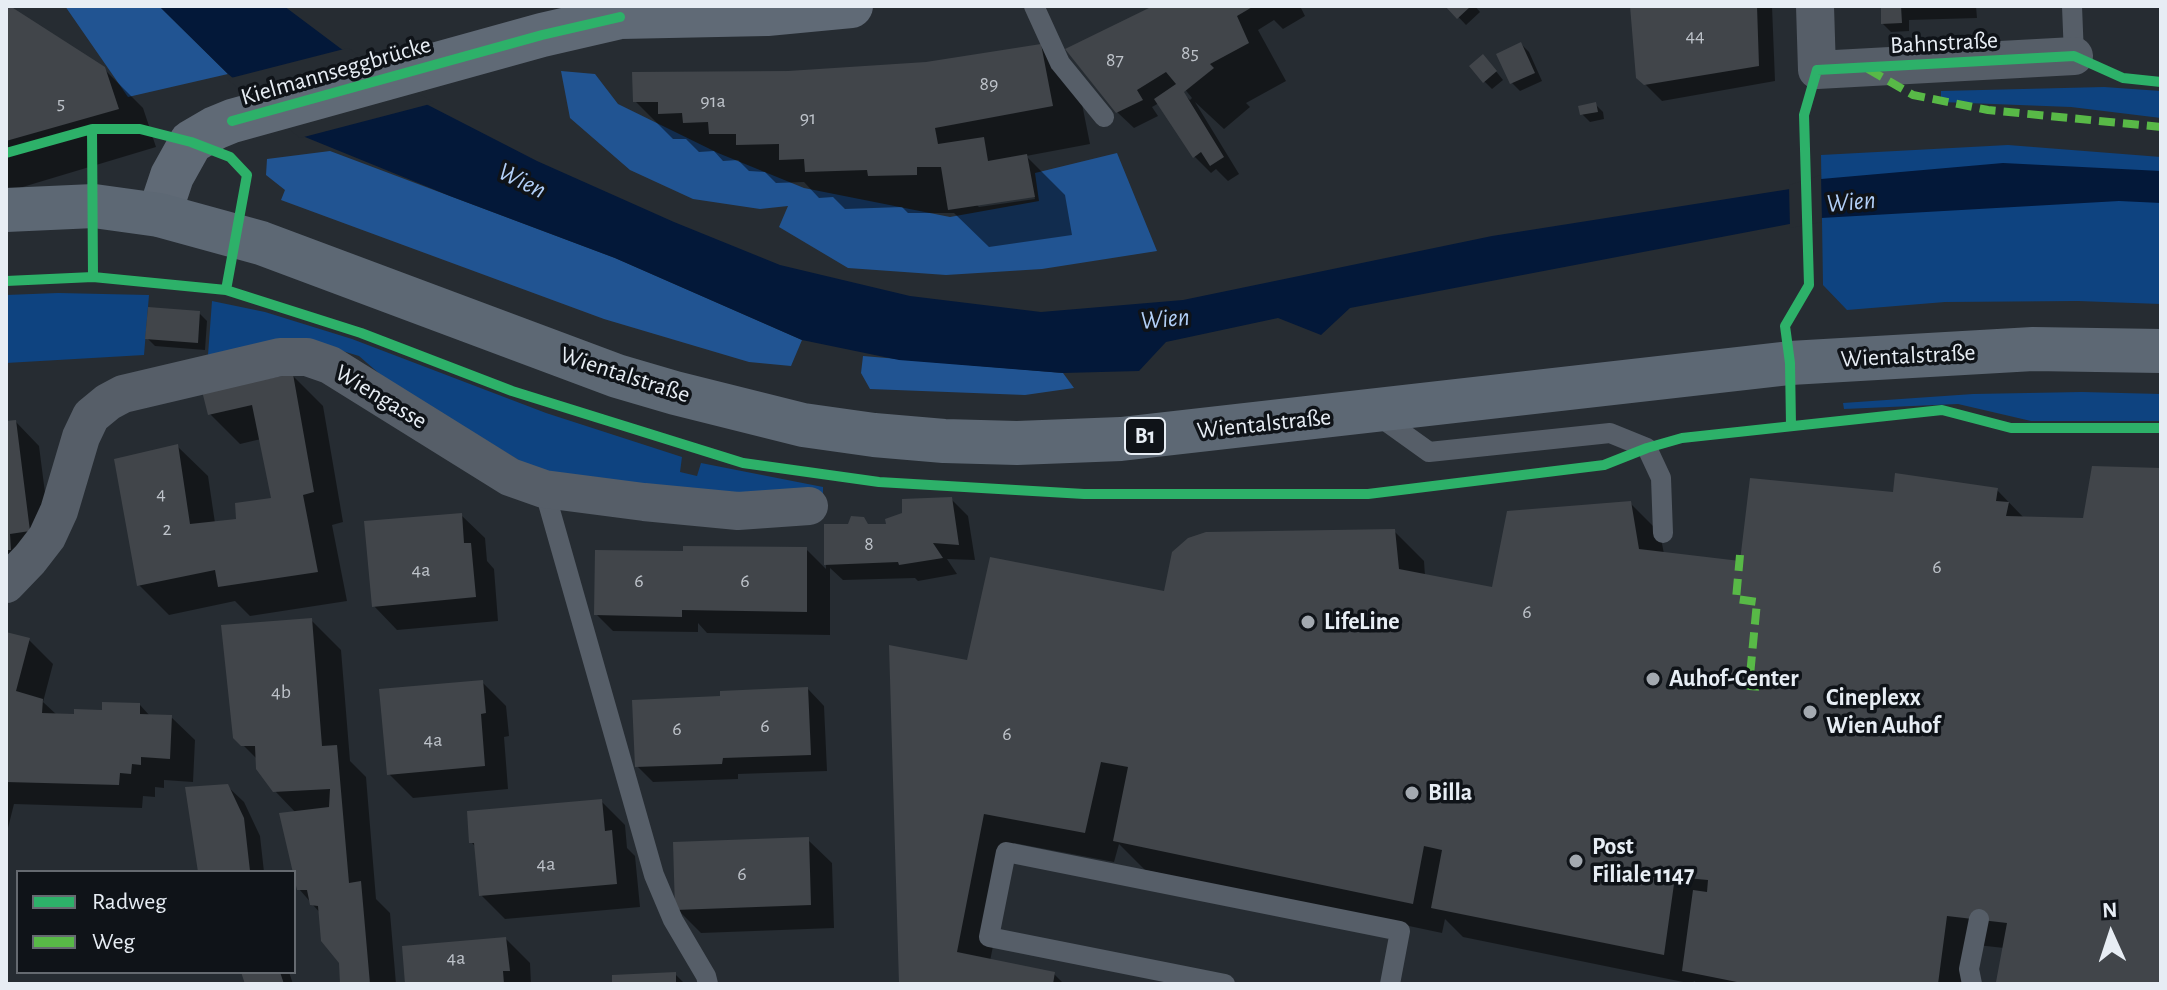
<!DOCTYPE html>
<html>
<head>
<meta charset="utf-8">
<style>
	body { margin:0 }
	#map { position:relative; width:2167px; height:990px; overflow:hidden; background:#262c32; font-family:"Alegreya Sans",sans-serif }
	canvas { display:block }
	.frame { position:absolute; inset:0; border:8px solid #e7edf4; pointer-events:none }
	.legend { position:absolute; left:16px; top:870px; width:280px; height:104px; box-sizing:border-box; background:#0f1318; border:2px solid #656a70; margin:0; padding:10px 14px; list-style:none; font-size:24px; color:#e7edf4 }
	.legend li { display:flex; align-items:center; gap:16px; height:40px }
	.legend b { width:40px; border:2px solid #656a70 }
	.north { position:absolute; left:2071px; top:894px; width:80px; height:80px; -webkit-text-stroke:6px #0f1318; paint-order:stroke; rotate:357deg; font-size:22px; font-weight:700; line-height:32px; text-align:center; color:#e7edf4 }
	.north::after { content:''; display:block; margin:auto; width:28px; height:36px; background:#e7edf4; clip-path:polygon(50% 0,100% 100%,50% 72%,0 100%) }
</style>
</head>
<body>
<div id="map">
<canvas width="2167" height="990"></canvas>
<div class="frame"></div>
<ul class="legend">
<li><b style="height:10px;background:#2db169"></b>Radweg</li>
<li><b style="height:10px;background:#58b947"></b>Weg</li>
</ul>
<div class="north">N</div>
</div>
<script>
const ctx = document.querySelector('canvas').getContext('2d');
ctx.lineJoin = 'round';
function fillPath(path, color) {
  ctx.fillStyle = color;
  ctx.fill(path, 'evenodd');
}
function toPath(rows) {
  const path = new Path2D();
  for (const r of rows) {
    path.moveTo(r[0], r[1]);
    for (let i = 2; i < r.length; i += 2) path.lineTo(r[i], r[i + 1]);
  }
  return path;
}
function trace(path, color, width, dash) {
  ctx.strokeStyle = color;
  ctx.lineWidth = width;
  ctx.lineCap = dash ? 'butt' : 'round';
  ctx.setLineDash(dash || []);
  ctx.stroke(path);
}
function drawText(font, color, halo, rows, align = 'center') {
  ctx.font = font + ' "Alegreya Sans",sans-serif';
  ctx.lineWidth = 7;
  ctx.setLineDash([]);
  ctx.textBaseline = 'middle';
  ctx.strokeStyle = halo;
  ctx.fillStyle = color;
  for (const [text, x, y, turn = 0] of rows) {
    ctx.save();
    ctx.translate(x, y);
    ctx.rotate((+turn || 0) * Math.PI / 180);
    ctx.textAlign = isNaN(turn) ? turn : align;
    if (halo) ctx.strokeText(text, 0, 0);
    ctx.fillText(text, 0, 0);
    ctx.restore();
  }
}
const green = toPath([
	[2104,87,2161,91,2161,118,2071,107,1941,102,1941,91],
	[2008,145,2161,157,2161,304,2078,301,1945,302,1847,310,1823,285,1821,155],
	[58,293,149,295,144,355,6,363,6,295],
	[212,301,265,312,352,339,546,413,682,457,680,472,697,476,701,463,823,487,823,494,733,498,540,473,389,382,359,356,303,339,208,355],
	[2082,392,2161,394,2161,421,2031,421,1958,404,1844,409,1843,403,1973,394]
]);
const forest = toPath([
	[65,6,159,6,228,74,128,97],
	[561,71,595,74,618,104,718,153,804,188,950,217,1039,201,1035,173,1117,153,1157,251,1042,269,946,275,848,268,779,227,788,206,760,209,693,199,630,170,570,118],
	[330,151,615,258,802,340,791,366,749,362,604,319,281,200,285,190,266,175,267,159],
	[863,356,1063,373,1074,388,1025,395,870,389,861,373]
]);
const water = toPath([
	[159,6,284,6,340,48,426,104,537,161,674,222,780,265,910,296,1041,312,1183,300,1492,236,1790,189,1821,179,2003,163,2161,171,2161,203,2119,201,1821,218,1350,308,1321,335,1278,318,1166,342,1139,371,1063,373,899,360,802,340,615,258,450,196,305,137,228,74]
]);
const pier = toPath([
	[348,48,434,103,300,138,227,79],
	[1821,175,1822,222,1790,228,1789,185]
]);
const shadow = toPath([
	[6,6,104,69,143,108,156,147,6,192],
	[1157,6,1300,6,1305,16,1283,29,1274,20,1258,30,1286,81,1246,103,1250,107,1224,129,1195,102,1239,174,1228,181,1216,169,1211,173,1195,157,1159,103,1152,107,1158,116,1134,128,1117,112],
	[1183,87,1192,98,1190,100,1179,90],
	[1448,6,1475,6,1480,12,1466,25],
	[1632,6,1772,6,1775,81,1662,101,1638,77],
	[1882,6,1976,6,1977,18,1909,20,1909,31,1891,32,1883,24],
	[1521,44,1529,52,1542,81,1520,91,1512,83,1499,55],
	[1040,46,1078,84,1090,144,1026,156,1065,195,1072,235,989,247,954,213,908,213,902,207,845,209,833,197,819,198,804,182,776,183,765,172,749,171,738,160,723,161,714,151,699,152,686,139,673,139,635,101,788,73,926,64],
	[1034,195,1035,199,979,207,976,204],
	[1491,65,1503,80,1492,89,1484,81],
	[1595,104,1603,112,1604,119,1590,122,1582,114],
	[199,313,207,321,205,350,155,346,147,338],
	[293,376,323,406,343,522,332,525,347,601,250,616,235,601,169,615,139,585,178,447,208,476,215,523,238,521,273,499,261,439,240,444,210,414],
	[16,422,39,446,53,555,6,572,6,423],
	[2161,470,2161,984,2001,984,1998,981,2004,948,1977,945,1971,984,1698,984,1694,981,1693,984,1463,937,1445,919,1442,933,1145,870,1119,844,1114,862,1014,843,990,961,1054,974,1064,984,901,984,968,662,1165,593,1394,531,1424,561,1425,576,1494,589,1630,503,1660,533,1664,554,1741,564,1895,494,1997,490,2025,519,2085,520],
	[951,499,968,516,975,560,947,559,957,574,918,581,915,578,843,580,830,568,830,635,707,633,698,623,698,632,613,631,597,615,684,553,806,549,826,569,826,526,888,526,904,514],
	[461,515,485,538,487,561,494,569,498,621,397,630,374,606],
	[311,620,341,650,350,761,366,777,376,899,390,913,396,984,342,984,341,962,321,914,299,889,296,813,275,791,258,760,235,737],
	[6,637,29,640,53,664,43,702,57,715,104,712,140,705,150,716,171,717,195,740,193,782,164,780,164,788,155,787,155,797,143,796,142,808,14,804,6,836],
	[482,682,506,706,509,736,504,737,508,789,413,798,389,774],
	[808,689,824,706,827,771,738,774,738,779,653,782,637,766,722,698],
	[227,786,244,802,260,836,264,872,200,872,187,789],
	[601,801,625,825,627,848,635,856,640,907,505,919,481,895,477,848,471,842],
	[808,840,832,863,834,928,701,933,677,909],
	[506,939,530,963,531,984,407,984],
	[243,972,289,972,293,984,247,984],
	[675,974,685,984,614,984]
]);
const building = toPath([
	[6,6,10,6,105,67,119,109,6,141],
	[1153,6,1254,6,1237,16,1249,43,1210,64,1214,68,1184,92,1224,157,1210,166,1201,152,1193,158,1154,99,1176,84,1166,72,1137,90,1143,100,1116,113,1065,49],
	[1445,6,1471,6,1457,19],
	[1630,6,1757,6,1759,66,1644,85,1636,78],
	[1881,6,1901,6,1902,23,1881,24],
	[1521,42,1535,73,1510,84,1496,54],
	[1041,44,1053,106,935,128,938,144,984,137,988,161,1027,154,1035,197,948,210,941,167,917,167,917,175,868,176,867,170,805,172,804,159,779,160,779,144,736,145,736,134,709,134,708,122,683,123,682,113,658,114,658,102,633,102,632,72,788,71,926,62],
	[1483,54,1497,71,1483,83,1469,66],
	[1596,102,1598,112,1580,115,1578,106],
	[148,307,200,311,198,343,145,339],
	[293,374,314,492,303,495,318,572,218,587,215,570,137,586,114,459,178,444,190,524,236,519,235,503,271,498,252,405,208,415,202,391],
	[16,420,30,531,10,534,11,550,6,550,6,421],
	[2092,466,2161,468,2161,984,2009,984,1996,982,2007,923,1947,916,1938,984,1747,984,1682,971,1693,890,1707,892,1708,880,1675,877,1664,955,1431,908,1442,850,1424,846,1413,904,1113,841,1128,767,1101,762,1085,833,984,814,957,952,1055,972,1053,984,899,984,889,645,967,660,990,557,1164,591,1172,552,1188,538,1206,532,1395,529,1399,569,1492,587,1507,511,1631,501,1639,549,1740,561,1750,478,1893,492,1895,473,1998,488,1996,501,2009,502,2006,516,2083,518],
	[952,497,959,545,933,543,943,558,899,565,898,562,824,565,824,524,848,524,851,516,864,517,868,524,886,524,885,519,902,513,902,499],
	[462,513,464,543,471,543,476,597,372,607,364,521],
	[683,546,807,547,807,612,682,610,682,617,594,615,595,550,683,551],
	[312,618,322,746,337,745,349,883,361,881,370,984,340,984,339,963,321,941,318,906,310,905,307,890,297,890,279,813,329,807,330,789,273,792,256,769,255,746,241,746,233,738,221,625],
	[6,632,30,638,16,691,43,699,42,713,74,714,74,709,102,710,102,702,140,703,140,714,172,715,170,759,141,757,141,765,132,764,131,774,120,773,119,785,6,782],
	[483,680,486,713,481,714,485,766,387,775,379,689],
	[808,687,811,755,723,758,722,764,635,767,632,700,720,696,720,691],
	[228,784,244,818,250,871,198,872,185,787],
	[602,799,605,831,612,830,617,884,479,896,474,843,469,843,467,811],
	[809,837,811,905,675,910,673,842],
	[506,937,510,971,503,971,504,984,405,984,402,946],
	[241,972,280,972,284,984,245,984],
	[676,972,676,984,612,984,612,975]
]);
const service = toPath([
	[1034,6,1060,63,1104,117],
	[2072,6,2074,56],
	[1376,414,1429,452,1610,433,1647,448,1661,478,1663,533],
	[544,489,654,875,673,920,706,976,708,984],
	[1225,984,989,937,1006,852,1400,931,1390,984],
	[1972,984,1969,969,1979,919]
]);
const minor = toPath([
	[1815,6,1817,70,2074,56],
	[6,584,30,559,47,537,59,511,81,437,91,416,108,402,123,394,280,357,307,357,330,365,510,477,544,489,644,502,738,511,809,506]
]);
const secondary = toPath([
	[159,215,172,176,191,142,215,128,232,121,542,35,620,17,767,14,851,6]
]);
const primary = toPath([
	[6,210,94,206,159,215,261,243,617,376,675,393,803,425,874,435,944,441,1017,443,1121,439,1790,363,2033,349,2161,351]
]);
const quiet = toPath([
	[1868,69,1913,95,1988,110,2161,127],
	[1740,555,1736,599,1757,602,1749,686,1762,687]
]);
const cycleway = toPath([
	[232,121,542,35,620,17],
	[92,129,93,277],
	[6,153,92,129,140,129,191,142,230,157,247,175,226,290],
	[6,281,93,277,226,290,361,333,512,391,743,463,879,482,1084,494,1368,494,1604,465,1647,448,1682,438,1942,410,2011,428,2161,428],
	[1791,425,1790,363,1785,326,1809,285,1804,115,1817,70,2074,56,2123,78,2161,82]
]);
const markers = [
	[1308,622,8,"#a3a9b0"],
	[1653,679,8,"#a3a9b0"],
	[1810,712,8,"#a3a9b0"],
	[1412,793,8,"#a3a9b0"],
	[1576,861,8,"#a3a9b0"]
];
const numberNames = [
	["44",1695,36],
	["85",1190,53],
	["87",1115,60],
	["89",989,84],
	["91a",713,101],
	["5",61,103],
	["91",808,118],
	["4",161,494],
	["2",167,529],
	["8",869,544],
	["6",1937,567],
	["4a",421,570],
	["6",639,581],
	["6",745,581],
	["6",1527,612],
	["4b",281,692],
	["6",765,726],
	["6",677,729],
	["6",1007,734],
	["4a",433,740],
	["4a",546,864],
	["6",742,874],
	["4a",456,958]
];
const shields = [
	[1145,436,40]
];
const shieldNames = [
	["B1",1145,436]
];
const streetNames = [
	["Bahnstraße",1944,43,-3],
	["Kielmannseggbrücke",336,71,-16],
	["Wientalstraße",1908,356,-3],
	["Wientalstraße",625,375,18],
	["Wiengasse",381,397,31],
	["Wientalstraße",1264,424,-6]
];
const poiNames = [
	["LifeLine",1324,622],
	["Auhof-Center",1669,679],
	["Cineplexx",1826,698],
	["Wien Auhof",1826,726],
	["Billa",1428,793],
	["Post",1592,847],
	["Filiale 1147",1592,875]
];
const waterNames = [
	["Wien",522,181,26],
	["Wien",1851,202,-5],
	["Wien",1165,319,-5]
];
fillPath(green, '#0e4380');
fillPath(forest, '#215492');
fillPath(water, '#031839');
fillPath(pier, '#262c32');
fillPath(shadow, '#0007');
fillPath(building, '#41454a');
trace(service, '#565e68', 20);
trace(minor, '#565e68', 38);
trace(secondary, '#606a76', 44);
trace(primary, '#5d6874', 44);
trace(quiet, '#58b947', 8, [16, 8]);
trace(cycleway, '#2db169', 10);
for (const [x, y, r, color] of markers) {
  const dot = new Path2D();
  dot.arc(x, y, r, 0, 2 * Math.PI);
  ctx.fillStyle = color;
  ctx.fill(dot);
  trace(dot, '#0f1318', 3);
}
drawText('20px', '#bec3ca', null, numberNames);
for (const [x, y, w] of shields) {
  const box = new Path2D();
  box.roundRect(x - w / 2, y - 18, w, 36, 6);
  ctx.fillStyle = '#0f1318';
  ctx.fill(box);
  trace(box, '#e7edf4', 2);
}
drawText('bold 22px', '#e7edf4', null, shieldNames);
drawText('24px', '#e7edf4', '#0f1318', streetNames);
drawText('bold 24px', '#e7edf4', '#0f1318', poiNames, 'left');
drawText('italic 26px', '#b2cff7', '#0f1318', waterNames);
</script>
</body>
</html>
